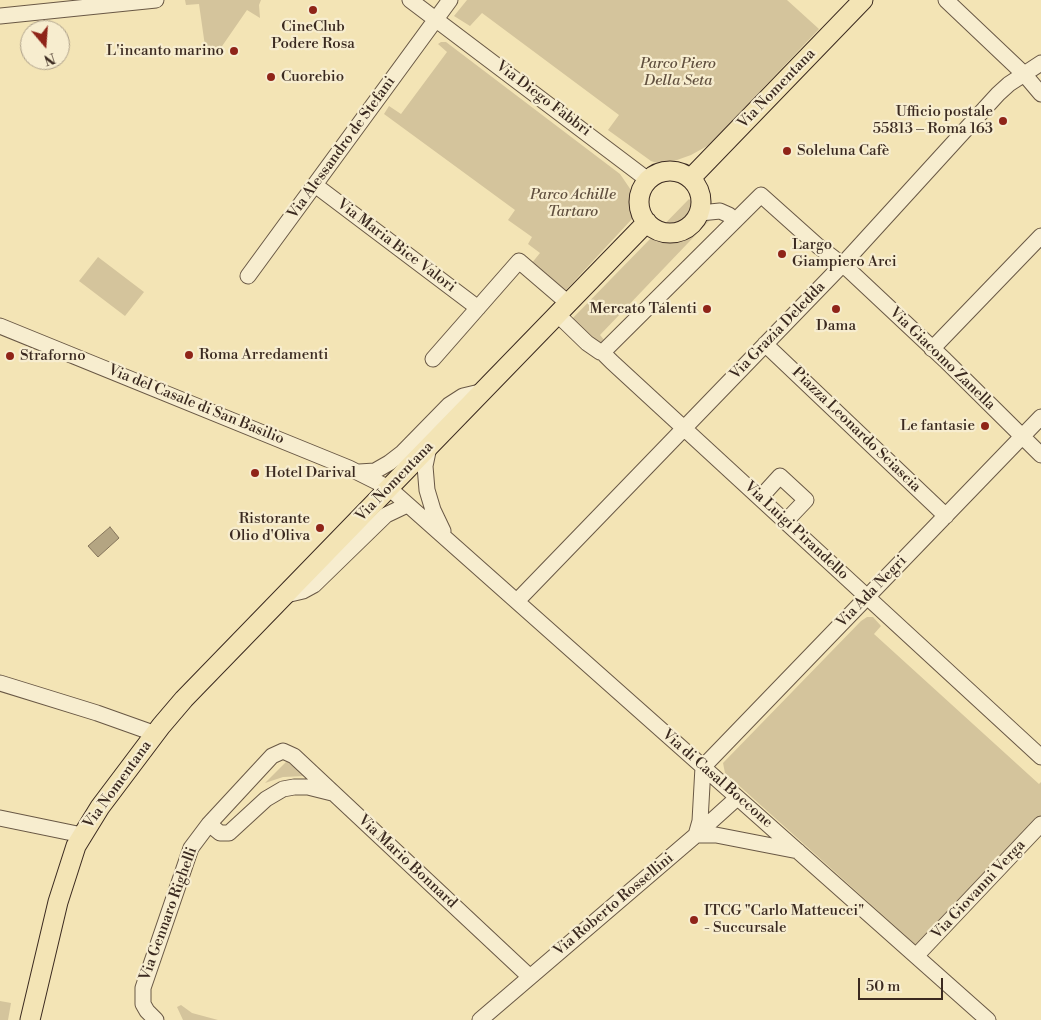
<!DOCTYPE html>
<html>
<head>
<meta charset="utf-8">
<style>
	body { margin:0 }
	#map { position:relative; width:1041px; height:1020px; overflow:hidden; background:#f3e4b5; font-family:"Libre Bodoni",serif }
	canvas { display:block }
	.north { position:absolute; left:20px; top:20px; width:50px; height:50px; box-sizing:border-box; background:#f7edcf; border:1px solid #ac9f89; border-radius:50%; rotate:162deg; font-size:14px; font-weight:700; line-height:20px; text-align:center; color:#3b2a20 }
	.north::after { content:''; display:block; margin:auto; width:18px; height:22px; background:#8f2418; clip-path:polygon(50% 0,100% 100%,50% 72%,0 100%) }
	.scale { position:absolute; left:858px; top:978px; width:85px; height:22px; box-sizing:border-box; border:2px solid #3b2a20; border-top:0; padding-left:6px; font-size:15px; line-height:18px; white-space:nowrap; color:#3b2a20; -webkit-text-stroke:4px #f7edcf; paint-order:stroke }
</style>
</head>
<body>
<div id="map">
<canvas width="1041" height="1020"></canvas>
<div class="north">N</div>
<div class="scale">50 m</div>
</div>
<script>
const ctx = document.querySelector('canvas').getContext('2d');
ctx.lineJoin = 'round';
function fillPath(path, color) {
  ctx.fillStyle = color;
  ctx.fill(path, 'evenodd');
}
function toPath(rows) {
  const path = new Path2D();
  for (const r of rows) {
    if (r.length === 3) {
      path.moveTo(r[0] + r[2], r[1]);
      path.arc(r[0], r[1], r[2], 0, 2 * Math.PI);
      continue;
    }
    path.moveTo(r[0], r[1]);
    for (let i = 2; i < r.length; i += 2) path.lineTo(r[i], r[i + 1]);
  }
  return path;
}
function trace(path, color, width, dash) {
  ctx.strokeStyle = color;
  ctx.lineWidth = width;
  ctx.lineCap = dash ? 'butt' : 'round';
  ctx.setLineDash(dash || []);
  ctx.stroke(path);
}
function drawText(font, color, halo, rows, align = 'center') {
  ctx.font = font + ' "Libre Bodoni",serif';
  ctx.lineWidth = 4.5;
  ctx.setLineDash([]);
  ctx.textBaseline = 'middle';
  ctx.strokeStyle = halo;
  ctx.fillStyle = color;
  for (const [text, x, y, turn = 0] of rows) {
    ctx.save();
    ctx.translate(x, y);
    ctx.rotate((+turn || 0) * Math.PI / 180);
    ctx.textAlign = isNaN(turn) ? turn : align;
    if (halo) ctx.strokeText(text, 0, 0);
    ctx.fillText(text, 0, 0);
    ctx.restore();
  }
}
const green = toPath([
	[185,0,261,0,259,5,260,18,247,10,218,52,205,46,199,4,186,5],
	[467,0,787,0,819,29,709,145,691,155,663,165,651,161,608,130,619,115,482,13,470,26,454,16],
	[441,42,446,42,620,174,635,196,636,207,632,219,565,291,531,264,540,253,528,244,532,237,508,220,515,210,384,114,389,106,401,114,447,52,438,44],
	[689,199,710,220,600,335,605,341,601,347,570,321],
	[98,257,144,292,125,316,79,281],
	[867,617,873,617,881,626,874,634,1039,784,1041,782,1041,815,916,945,725,773,723,763,861,621],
	[287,761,305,776,283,777,265,783],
	[0,1001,11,1003,8,1020,0,1020],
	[181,1005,192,1013,218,1020,183,1020,177,1007]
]);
const water = toPath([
	[110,527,119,538,98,557,88,546,110,527]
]);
const minor = toPath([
	[410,0,648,180],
	[946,0,1024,74,1041,94],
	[0,16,156,0],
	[315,185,478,308],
	[700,213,720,211,729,215,735,221],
	[248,276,450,0],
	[557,314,587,343,600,352,604,351,761,195,818,246,849,270,945,360,1041,455],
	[0,326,349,468,389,488,988,1020],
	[765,344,946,516],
	[932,349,1041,236],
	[602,352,612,362,1041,757],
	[433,359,519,261,568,303],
	[429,447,425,466,427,490,433,510,443,531],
	[359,472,375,471,389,463,402,453,449,405,463,396,484,391],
	[760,498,780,476,806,500,786,521],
	[286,595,303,591,314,585,386,515,407,505],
	[517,601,842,265,998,94,1009,84,1041,63],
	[0,683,97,713,156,734],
	[703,767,1041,417],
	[0,818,82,835],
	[209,824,220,833,229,833,266,799,283,789,294,787,308,787,332,793],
	[696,835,716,835,798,851],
	[696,835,700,821,703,767],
	[916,956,1041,824],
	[156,1020,147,1011,143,1004,143,988,191,848,209,824,272,756,283,751,294,756,530,977],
	[480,1020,696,835,737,798]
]);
const major = toPath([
	[670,202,31],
	[691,178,863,0],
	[30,1020,58,902,76,846,100,807,161,726,184,699,647,222]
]);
const markers = [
	[313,10,5,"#8f2418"],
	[234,51,5,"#8f2418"],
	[271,77,5,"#8f2418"],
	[1003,121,5,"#8f2418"],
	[787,151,5,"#8f2418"],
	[782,254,5,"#8f2418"],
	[707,309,5,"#8f2418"],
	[836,309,5,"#8f2418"],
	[189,355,5,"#8f2418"],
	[10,356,5,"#8f2418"],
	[985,426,5,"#8f2418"],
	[255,473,5,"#8f2418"],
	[320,528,5,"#8f2418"],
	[694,920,5,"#8f2418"]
];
const poiNames = [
	["CineClub",313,27,"center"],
	["Podere Rosa",313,44,"center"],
	["L'incanto marino",224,51,"right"],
	["Cuorebio",281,77],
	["Ufficio postale",993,112,"right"],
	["55813 – Roma 163",993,129,"right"],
	["Soleluna Cafè",797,151],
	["Largo",792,245],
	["Giampiero Arci",792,262],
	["Mercato Talenti",697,309,"right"],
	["Dama",836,326,"center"],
	["Roma Arredamenti",199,355],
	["Straforno",20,356],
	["Le fantasie",975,426,"right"],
	["Hotel Darival",265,473],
	["Ristorante",310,519,"right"],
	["Olio d'Oliva",310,536,"right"],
	["ITCG \"Carlo Matteucci\"",704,911],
	["- Succursale",704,928]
];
const parkNames = [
	["Parco Piero",678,64],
	["Della Seta",678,81],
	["Parco Achille",573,195],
	["Tartaro",573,212]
];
const streetNames = [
	["Via Nomentana",777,89,-46],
	["Via Diego Fabbri",543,99,37],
	["Via Alessandro de Stefani",342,148,-54],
	["Via Maria Bice Valori",396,246,37],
	["Via Grazia Deledda",778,331,-46],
	["Via Giacomo Zanella",942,359,44],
	["Via del Casale di San Basilio",196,405,22],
	["Piazza Leonardo Sciascia",856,430,44],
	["Via Nomentana",395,482,-46],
	["Via Luigi Pirandello",796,531,43],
	["Via Ada Negri",872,592,-46],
	["Via di Casal Boccone",717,779,41],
	["Via Nomentana",118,785,-54],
	["Via Mario Bonnard",407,862,43],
	["Via Giovanni Verga",979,890,-47],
	["Via Roberto Rossellini",614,905,-40],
	["Via Gennaro Righelli",169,914,-70]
];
fillPath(green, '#d4c49c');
fillPath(water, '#b4a582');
trace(water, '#84745b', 1);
trace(minor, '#695845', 17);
trace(major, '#3b2a20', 21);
trace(minor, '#f7edcf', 15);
trace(major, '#f3e4b5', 19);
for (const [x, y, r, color] of markers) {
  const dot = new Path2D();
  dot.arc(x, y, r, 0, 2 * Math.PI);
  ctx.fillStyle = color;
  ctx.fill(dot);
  trace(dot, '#f7edcf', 2);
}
drawText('15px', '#3b2a20', '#f7edcf', poiNames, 'left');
drawText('italic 15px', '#61503f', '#f7edcf', parkNames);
drawText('15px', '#3b2a20', '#f7edcf', streetNames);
</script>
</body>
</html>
